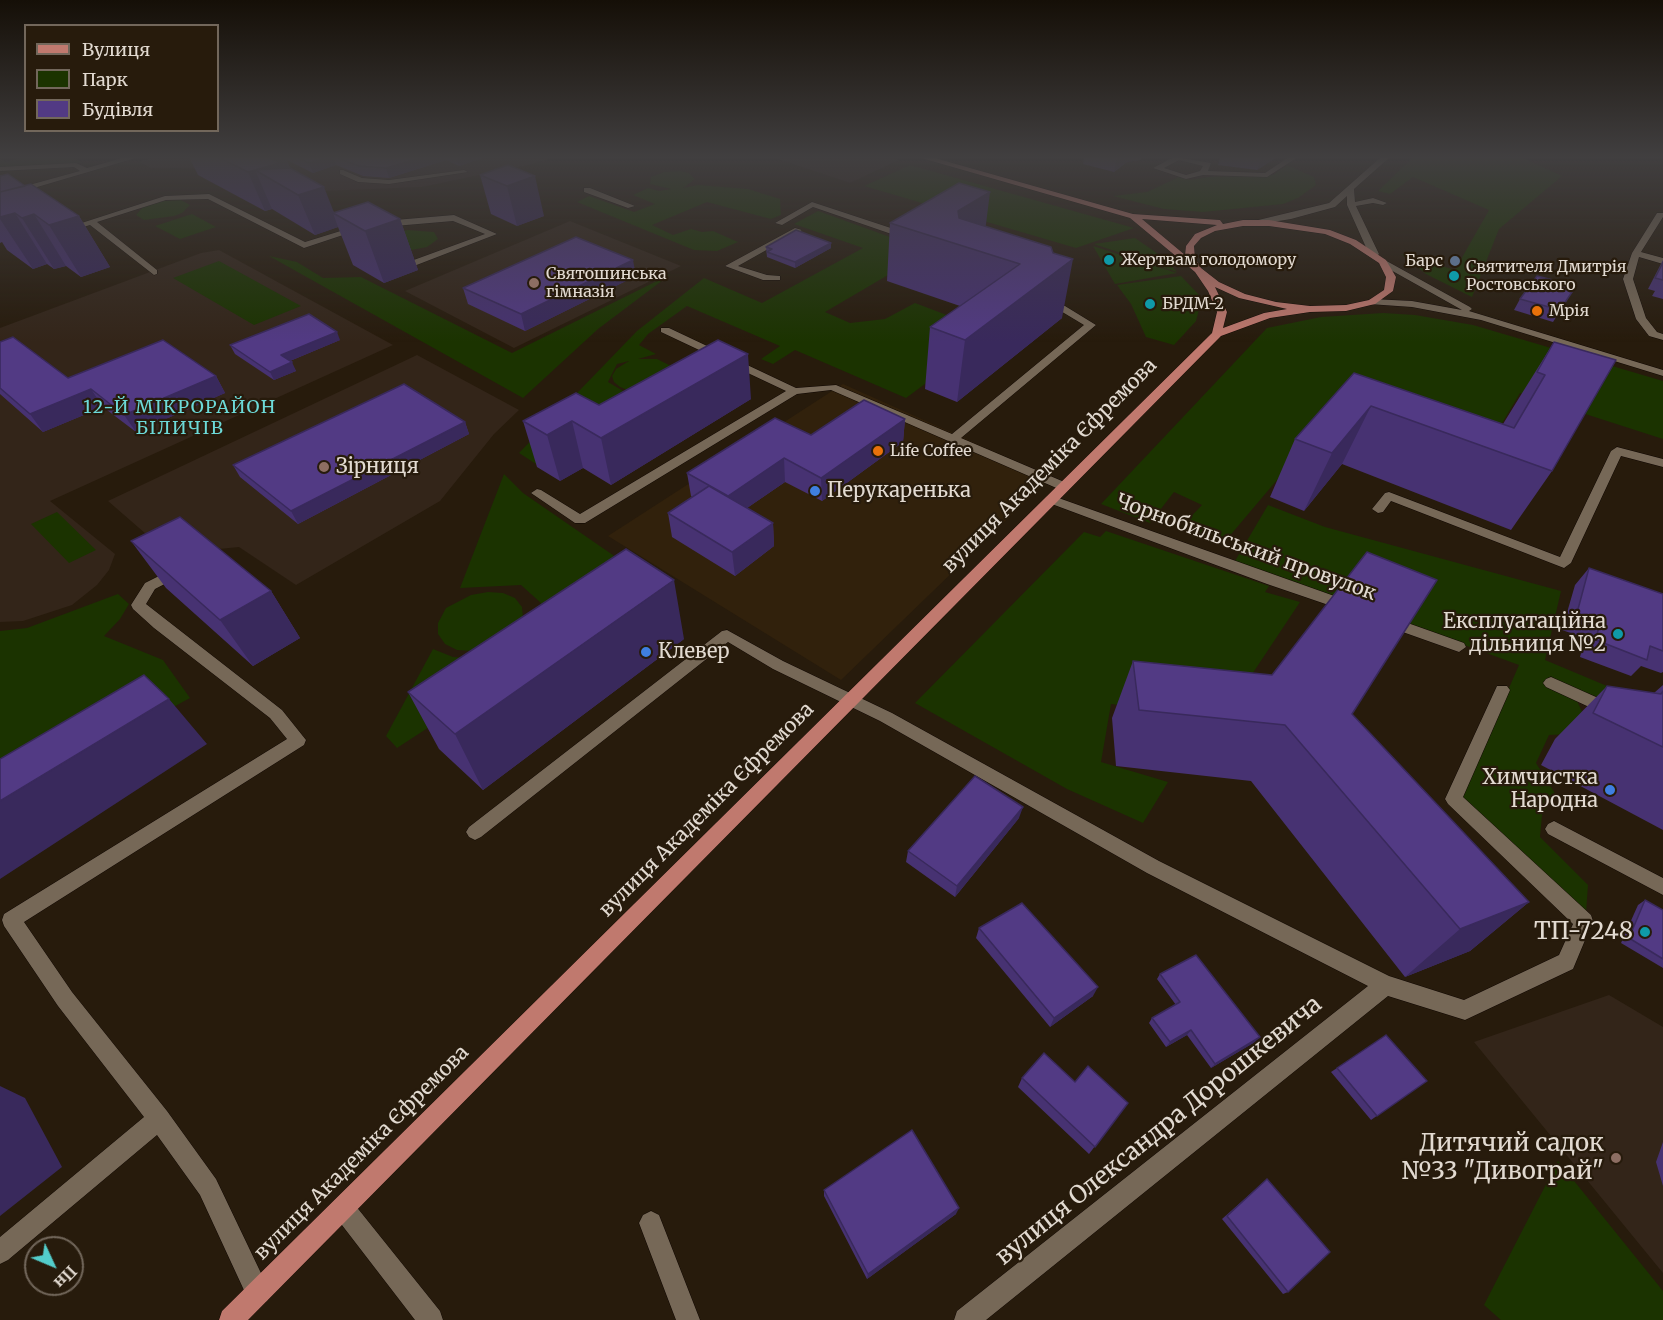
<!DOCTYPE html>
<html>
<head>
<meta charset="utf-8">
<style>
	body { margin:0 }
	#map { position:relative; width:1663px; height:1320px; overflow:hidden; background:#271b0c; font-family:Merriweather,serif }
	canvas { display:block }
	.legend { position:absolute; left:24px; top:24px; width:195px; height:108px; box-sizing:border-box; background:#271b0c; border:2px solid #72675b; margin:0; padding:8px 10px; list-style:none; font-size:18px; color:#e2dad1 }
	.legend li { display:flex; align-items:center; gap:12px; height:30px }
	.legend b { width:30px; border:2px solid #72675b }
	.north { position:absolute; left:24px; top:1236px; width:60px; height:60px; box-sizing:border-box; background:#271b0c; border:2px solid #72675b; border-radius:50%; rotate:134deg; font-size:16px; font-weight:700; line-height:24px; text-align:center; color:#e2dad1 }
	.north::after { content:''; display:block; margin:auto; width:21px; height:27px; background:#53cdcb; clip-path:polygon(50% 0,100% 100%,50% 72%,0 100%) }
</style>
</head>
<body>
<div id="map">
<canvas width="1663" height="1320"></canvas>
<ul class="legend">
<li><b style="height:8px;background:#c0796e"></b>Вулиця</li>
<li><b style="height:16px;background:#1b3300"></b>Парк</li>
<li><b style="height:16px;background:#523a84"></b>Будівля</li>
</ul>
<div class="north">Пн</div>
</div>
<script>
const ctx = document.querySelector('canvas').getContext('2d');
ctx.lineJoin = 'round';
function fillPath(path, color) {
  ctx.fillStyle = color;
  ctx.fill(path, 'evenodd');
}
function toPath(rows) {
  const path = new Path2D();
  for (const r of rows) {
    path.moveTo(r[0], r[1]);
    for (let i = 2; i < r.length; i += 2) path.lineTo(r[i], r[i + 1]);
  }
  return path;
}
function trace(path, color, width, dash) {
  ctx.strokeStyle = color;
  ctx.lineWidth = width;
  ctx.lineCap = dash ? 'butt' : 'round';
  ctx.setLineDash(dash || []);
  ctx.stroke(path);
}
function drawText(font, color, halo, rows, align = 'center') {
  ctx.font = font + ' Merriweather,serif';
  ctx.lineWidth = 4.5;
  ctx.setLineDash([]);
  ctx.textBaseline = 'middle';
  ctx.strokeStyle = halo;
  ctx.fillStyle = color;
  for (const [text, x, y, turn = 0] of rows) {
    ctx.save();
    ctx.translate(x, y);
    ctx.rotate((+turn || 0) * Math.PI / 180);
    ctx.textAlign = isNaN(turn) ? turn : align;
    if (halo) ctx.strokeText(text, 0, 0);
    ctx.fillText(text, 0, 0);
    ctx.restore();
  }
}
const commercial = toPath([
	[156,157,554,157,533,164,422,187,301,192,252,169,151,168,139,162],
	[772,157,890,157,899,160,850,183]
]);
const built = toPath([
	[843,384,1051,477,841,680,608,536]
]);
const education = toPath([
	[570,221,681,266,514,348,405,291],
	[219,250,393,345,50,501,115,554,109,570,97,585,72,605,23,621,0,622,0,328,201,253],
	[417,355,519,410,494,434,440,501,296,585,239,547,169,554,108,501],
	[1609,995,1663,1027,1663,1273,1474,1042]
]);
const green = toPath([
	[24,157,72,157,83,163,32,167,36,163,30,167,0,169,0,159,6,162],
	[1413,157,1521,157,1562,176,1499,229,1472,297,1426,274,1401,254,1455,270,1489,210,1413,177,1390,194,1378,191],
	[910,165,1134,228,1076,248,864,186],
	[1287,165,1314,177,1316,185,1298,198,1283,204,1203,212,1164,209,1113,196,1147,192,1179,177,1190,180,1208,177,1273,175],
	[681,171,689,173,695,179,683,188,698,185,748,189,780,199,781,215,771,219,707,202,652,225,673,235,691,229,702,232,713,231,738,242,717,251,694,250,577,202,589,196,634,212,655,204,633,195,648,188,659,191,671,189,650,184,651,177,664,172],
	[181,200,190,205,182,213,174,216,144,220,136,215,143,207,162,201],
	[818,211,929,251,825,312,850,323,885,319,915,303,994,333,906,398,795,350,773,364,761,359,780,346,687,306,648,334,639,345,656,354,638,359,657,359,673,367,630,391,620,387,614,382,612,376,616,369,629,361,617,364,608,382,635,398,536,464,519,453,637,331,704,278,762,303,863,248,794,224],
	[192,214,216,227,180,239,155,226],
	[407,230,434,232,438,239,427,247,406,251,398,233],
	[1135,238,1164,258,1177,272,1094,244],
	[1093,246,1177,273,1115,284],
	[269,256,297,262,323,278,361,277,512,353,671,274,598,329,523,398],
	[219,261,301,306,254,325,173,278],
	[1181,276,1202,298,1196,321,1174,345,1146,337,1131,304,1117,285],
	[1383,313,1415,315,1473,325,1663,381,1663,439,1520,393,1470,477,1326,422,1222,545,1181,527,1202,505,1174,492,1150,523,1101,504,1267,328,1321,317],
	[504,474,523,493,652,582,397,748,386,736,433,649,453,657,494,660,528,635,541,603,521,585,460,588],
	[1268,505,1325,527,1561,591,1545,660,1650,704,1610,701,1571,688,1592,733,1549,735,1536,763,1556,795,1542,815,1540,837,1588,885,1586,913,1462,796,1519,665,1235,561],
	[57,512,96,550,69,563,31,524],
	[1106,531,1269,586,1265,592,1300,602,1223,718,1111,704,1101,762,1168,782,1143,823,1067,789,915,703,1084,532,1100,537],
	[488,592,503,593,515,598,522,607,523,618,474,651,457,650,445,644,438,634,438,623,446,608,471,595],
	[118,594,129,604,120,619,104,636,163,660,190,698,146,722,0,761,0,631,27,628],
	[1558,1161,1663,1291,1663,1320,1501,1320,1484,1305]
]);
const minor = toPath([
	[126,157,139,157,0,198,0,193,80,171,74,167,0,171,0,167,76,163,87,168,126,157],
	[1174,157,1211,163,1208,171,1265,173,1289,157,1298,157,1267,177,1203,175,1186,179,1153,168,1174,157],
	[1179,160,1203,166,1200,171,1186,175,1164,168,1179,160],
	[1381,157,1390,157,1354,189,1355,202,1373,198,1387,203,1383,205,1373,203,1356,206,1379,254,1377,256,1369,254,1347,205,1347,196,1335,207,1291,219,1254,225,1250,222,1329,203,1381,157],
	[343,170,362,178,389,180,464,170,468,172,389,184,358,182,340,174,340,170,343,170],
	[584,188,590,188,635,206,628,208,584,192,584,188],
	[209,194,305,242,360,225,364,228,304,248,208,199,166,200,97,222,157,270,157,274,154,275,90,225,67,232,63,229,165,196,209,194],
	[812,202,909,234,910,236,903,238,813,207,782,225,775,223,812,202],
	[1657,213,1663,213,1663,217,1641,252,1663,258,1663,264,1639,257,1633,279,1646,318,1657,332,1663,334,1663,340,1649,336,1636,319,1623,279,1632,253,1657,213],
	[454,215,497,234,414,266,411,265,411,261,485,234,453,221,383,227,379,224,383,221,454,215],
	[795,228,802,230,738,266,767,275,780,276,780,280,763,280,725,266,795,228],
	[1383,259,1470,307,1472,309,1469,311,1663,370,1663,376,1481,320,1412,307,1369,304,1369,300,1372,299,1412,301,1462,310,1380,264,1380,260,1383,259],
	[1044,300,1065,306,1096,325,961,438,1069,484,1069,490,1061,490,831,390,797,394,585,523,575,523,531,493,537,489,541,490,580,514,786,391,661,332,661,328,669,328,796,388,836,385,952,434,1084,325,1059,310,1041,305,1039,303,1044,300],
	[1617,447,1663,459,1663,467,1621,456,1571,563,1564,568,1391,501,1383,512,1378,513,1372,509,1385,493,1389,492,1560,557,1611,451,1617,447],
	[1053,496,1354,603,1356,607,1349,612,1267,584,1049,503,1047,500,1053,496],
	[179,566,184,568,186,571,184,574,155,589,146,604,282,710,306,740,304,745,24,922,72,992,167,1111,216,1179,270,1292,267,1301,258,1304,249,1301,200,1195,157,1135,8,1260,0,1264,0,1237,144,1117,58,1006,4,926,2,920,4,914,287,739,270,718,154,628,133,609,131,605,145,583,179,566],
	[1388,616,1464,643,1466,647,1459,652,1383,625,1381,621,1383,617,1388,616],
	[727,630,783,661,892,713,1159,861,1389,976,1464,1000,1559,955,1573,924,1448,804,1445,799,1497,686,1507,686,1510,690,1463,797,1591,915,1593,921,1573,969,1465,1020,1388,996,986,1320,954,1320,957,1311,1368,986,1147,873,880,721,773,669,728,642,481,837,475,840,469,837,466,832,469,827,722,631,727,630],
	[1551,677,1614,705,1616,709,1614,713,1602,713,1546,687,1543,683,1546,679,1551,677],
	[1554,821,1663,878,1663,895,1548,834,1545,829,1548,824,1554,821],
	[343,1196,351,1200,440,1311,443,1320,415,1320,335,1216,331,1208,335,1200,343,1196],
	[651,1211,659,1215,700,1320,676,1320,639,1223,643,1215,651,1211]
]);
const major = toPath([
	[918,157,931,157,1133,214,1220,220,1223,224,1243,220,1269,220,1330,230,1356,240,1386,260,1396,277,1393,291,1375,304,1346,311,1310,312,1270,318,1221,336,248,1320,219,1320,222,1311,1212,333,1217,312,1208,291,1195,272,1130,218,918,157],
	[1142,219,1217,225,1195,234,1186,246,1185,255,1142,219],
	[1243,226,1269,226,1325,234,1350,244,1379,263,1386,277,1384,290,1369,300,1346,305,1310,306,1276,302,1245,294,1219,282,1201,268,1195,258,1194,246,1201,238,1215,231,1243,226],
	[1215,287,1239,298,1287,309,1264,313,1223,328,1227,312,1215,287]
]);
const wall = toPath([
	[189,157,486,157,459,166,446,160,389,178,363,176,336,165,313,173,287,160,290,168,335,213,400,219,418,270,384,283,353,265,338,227,315,235,272,209,265,211,198,175],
	[1084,157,1143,157,1140,160,1127,162,1114,172,1083,164],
	[1220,157,1277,157,1257,170,1218,165],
	[508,165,544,216,517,226,491,214,480,175],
	[0,176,25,186,79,216,110,267,81,277,66,266,54,269,47,264,33,269,7,250,2,242,0,243],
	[890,223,986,227,1051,247,1062,318,957,402,925,389,930,327,960,306,887,281],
	[766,247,831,248,795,268,767,257],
	[1663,260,1663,299,1652,296,1655,291,1648,289],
	[636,276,525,331,468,304,463,288],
	[1576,286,1553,322,1514,310,1520,299],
	[340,340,290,361,296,371,274,380,235,354,230,345],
	[0,342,68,378,216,376,225,393,136,432,103,407,43,432,0,394],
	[1554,342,1552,471,1511,530,1342,464,1304,511,1270,497,1295,439,1354,373,1503,424,1519,398],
	[751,399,611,485,583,468,560,481,537,467,523,421,599,405],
	[905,419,903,442,822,501,785,482,747,508,773,523,774,546,735,576,672,537,668,513,692,497,691,496,687,473],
	[465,422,469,434,298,524,240,477,233,465],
	[131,541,271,591,300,638,253,666,166,588],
	[1589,568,1663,594,1663,672,1661,673,1641,666,1631,676,1580,657,1585,638,1562,630,1575,585],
	[684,639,483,790,439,749,408,692],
	[1133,661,1352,714,1529,902,1470,951,1405,977,1251,781,1116,766,1112,718],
	[1663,685,1663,830,1541,765,1555,739,1607,686,1654,693],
	[1019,818,955,897,906,862,908,851],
	[1645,900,1663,910,1663,968,1621,943,1638,905],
	[979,928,1093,996,1050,1027,976,938],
	[1160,974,1255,1042,1211,1068,1187,1035,1166,1047,1149,1023,1152,1018,1176,1005,1157,979],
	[1337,1068,1427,1081,1371,1120,1331,1072],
	[1022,1078,1075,1082,1128,1103,1089,1154,1018,1087],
	[1663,1142,1663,1186,1656,1162],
	[1267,1179,1288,1292,1283,1294,1222,1219],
	[824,1190,956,1214,867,1279,824,1196]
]);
const shadedWall = toPath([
	[254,157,285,157,292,173,255,170,272,209,265,211,248,172],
	[329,157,333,157,336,165,313,173,309,163],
	[424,157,445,157,446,160,389,178,386,168],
	[456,157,486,157,459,166],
	[1117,157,1143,157,1140,160,1127,162,1114,172],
	[1262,157,1277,157,1257,170],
	[535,176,544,216,517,226,507,186],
	[324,187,335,215,333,213,338,227,315,235,298,195],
	[990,192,983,248,955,244,958,211],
	[0,194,79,216,110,267,81,277,49,225,34,214,66,266,54,269,22,218,15,213,47,264,33,269,0,219],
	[400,219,418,270,384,283,365,231],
	[831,243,831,248,795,268,795,262],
	[1073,259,1062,318,957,402,965,340],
	[633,260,636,276,525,331,521,314],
	[337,332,340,340,285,363,281,355],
	[748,354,751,399,611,485,601,438],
	[292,362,296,371,274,380,270,372],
	[216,376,225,393,136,432,124,415],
	[91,389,103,407,43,432,30,414],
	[1371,406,1342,464,1304,511,1332,453],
	[905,419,903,442,822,501,821,478],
	[572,421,583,468,560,481,547,435],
	[465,422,469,434,298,524,291,511],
	[784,458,785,482,731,519,728,496],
	[773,523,774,546,735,576,732,552],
	[674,580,684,639,483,790,455,734],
	[271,591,300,638,253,666,220,620],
	[169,699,207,744,0,879,0,801],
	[1023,807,1019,818,955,897,957,886],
	[1529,902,1470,951,1405,977,1460,929],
	[1098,987,1093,996,1050,1027,1054,1018],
	[1191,1030,1187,1035,1166,1047,1170,1042],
	[1260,1037,1255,1042,1211,1068,1215,1064],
	[0,1086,25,1098,62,1167,0,1216],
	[959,1208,956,1214,867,1279,868,1274]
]);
const building = toPath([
	[218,157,268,157,280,163,248,172,218,157],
	[296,157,329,157,309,163,296,157],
	[335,157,424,157,386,168,359,166,335,157],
	[508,165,535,176,507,186,480,175,508,165],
	[290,168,324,187,298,195,255,170,290,168],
	[8,174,25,186,0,192,0,176,8,174],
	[959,183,990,192,958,211,959,218,1051,247,1053,253,1073,259,965,340,930,327,1020,264,890,223,959,183],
	[31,184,79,216,49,225,34,214,22,218,15,213,0,217,0,192,31,184],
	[368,202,400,219,365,231,333,213,368,202],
	[796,230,831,243,795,262,767,252,772,249,766,247,796,230],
	[576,237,633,260,521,314,463,288,576,237],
	[1663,262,1663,280,1655,278,1663,262],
	[1537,276,1576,286,1560,310,1520,299,1537,276],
	[309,314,337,332,281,355,292,362,270,372,230,345,309,314],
	[13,337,68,378,163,340,216,376,124,415,91,389,30,414,0,388,0,342,13,337],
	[718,340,748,354,601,438,572,421,547,435,523,421,576,393,599,405,718,340],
	[1554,342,1616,360,1552,471,1371,406,1332,453,1295,439,1354,373,1514,428,1545,375,1537,372,1554,342],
	[404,384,465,422,291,511,233,465,404,384],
	[864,400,905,419,821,478,784,458,728,496,687,473,775,418,811,435,864,400],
	[709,486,773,523,732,552,668,513,709,486],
	[180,517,271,591,220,620,131,541,180,517],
	[626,549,674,580,455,734,408,692,626,549],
	[1367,552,1437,580,1352,714,1529,902,1460,929,1285,725,1139,710,1133,661,1272,675,1367,552],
	[1589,568,1663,594,1663,651,1650,646,1647,660,1596,640,1600,621,1577,613,1589,568],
	[144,675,169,699,0,801,0,759,144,675],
	[1607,686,1661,694,1663,691,1663,747,1593,713,1607,686],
	[975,776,1023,807,957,886,908,851,975,776],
	[1645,900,1663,910,1663,959,1629,938,1645,900],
	[1022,903,1098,987,1054,1018,979,928,1022,903],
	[1196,955,1260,1037,1215,1064,1191,1030,1170,1042,1152,1018,1180,1002,1160,974,1196,955],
	[1386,1035,1427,1081,1377,1116,1337,1068,1386,1035],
	[1044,1053,1075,1082,1088,1066,1128,1103,1095,1147,1022,1078,1044,1053],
	[912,1130,959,1208,868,1274,824,1190,912,1130],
	[1267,1179,1330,1252,1288,1292,1227,1216,1267,1179]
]);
const markers = [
	[1109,260,6,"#0f9aa8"],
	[1455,261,6,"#5c6f8a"],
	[1454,276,6,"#0f9aa8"],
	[534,283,6,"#8d6e63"],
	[1150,304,6,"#0f9aa8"],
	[1537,311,6,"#e8710a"],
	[878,451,6,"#e8710a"],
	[324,467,6,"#8d6e63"],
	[815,491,6,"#3f7fe0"],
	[1618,634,6,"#0f9aa8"],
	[646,652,6,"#3f7fe0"],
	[1610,790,6,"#3f7fe0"],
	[1645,932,6,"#0f9aa8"],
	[1616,1158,6,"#8d6e63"]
];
const farPoinames = [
	["Жертвам голодомору",1121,260],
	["Барс",1443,261,"right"],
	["Святителя Дмитрія",1466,267],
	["Ростовського",1466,285],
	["Святошинська",546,274],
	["гімназія",546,292],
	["БРДМ-2",1162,304],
	["Мрія",1549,311],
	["Life Coffee",890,451]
];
const farNeighbourhoodnames = [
	["12-Й МІКРОРАЙОН",180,408],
	["БІЛИЧІВ",180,429]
];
const streetNames = [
	["вулиця Академіка Єфремова",1050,466,-45],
	["Чорнобильський провулок",1246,548,20],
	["вулиця Академіка Єфремова",707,810,-45],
	["вулиця Академіка Єфремова",362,1153,-45]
];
const poiNames = [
	["Зірниця",336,467],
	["Перукаренька",827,491],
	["Експлуатаційна",1606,622,"right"],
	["дільниця №2",1606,645,"right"],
	["Клевер",658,652],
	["Химчистка",1598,778,"right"],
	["Народна",1598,801,"right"]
];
const nearPoinames = [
	["ТП-7248",1633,932],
	["Дитячий садок",1604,1144],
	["№33 \"Дивограй\"",1604,1172]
];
const nearStreetnames = [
	["вулиця Олександра Дорошкевича",1159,1131,-39]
];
fillPath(commercial, '#32201a');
fillPath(built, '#31210c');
fillPath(education, '#332519');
fillPath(green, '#1b3300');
trace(minor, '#0f0600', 1);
trace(major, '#0f0600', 1);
fillPath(minor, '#766857');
fillPath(major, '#c0796e');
fillPath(wall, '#473272');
fillPath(shadedWall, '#39295c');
fillPath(building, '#523a84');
trace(building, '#39295c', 1.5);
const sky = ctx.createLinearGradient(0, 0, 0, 342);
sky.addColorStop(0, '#150f07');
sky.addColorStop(0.46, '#413f40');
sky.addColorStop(1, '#413f4000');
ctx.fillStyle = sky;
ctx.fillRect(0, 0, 1663, 342);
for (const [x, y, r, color] of markers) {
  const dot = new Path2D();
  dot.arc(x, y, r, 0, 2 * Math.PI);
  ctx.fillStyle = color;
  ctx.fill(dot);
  trace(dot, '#271b0c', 2);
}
drawText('16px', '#e2dad1', '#271b0c', farPoinames, 'left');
ctx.letterSpacing = '1.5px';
drawText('18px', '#6ddad8', '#271b0c', farNeighbourhoodnames);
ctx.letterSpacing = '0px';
drawText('20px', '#e2dad1', '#271b0c', streetNames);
drawText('20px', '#e2dad1', '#271b0c', poiNames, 'left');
drawText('24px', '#e2dad1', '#271b0c', nearPoinames, 'right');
drawText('24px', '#e2dad1', '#271b0c', nearStreetnames);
</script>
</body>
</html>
